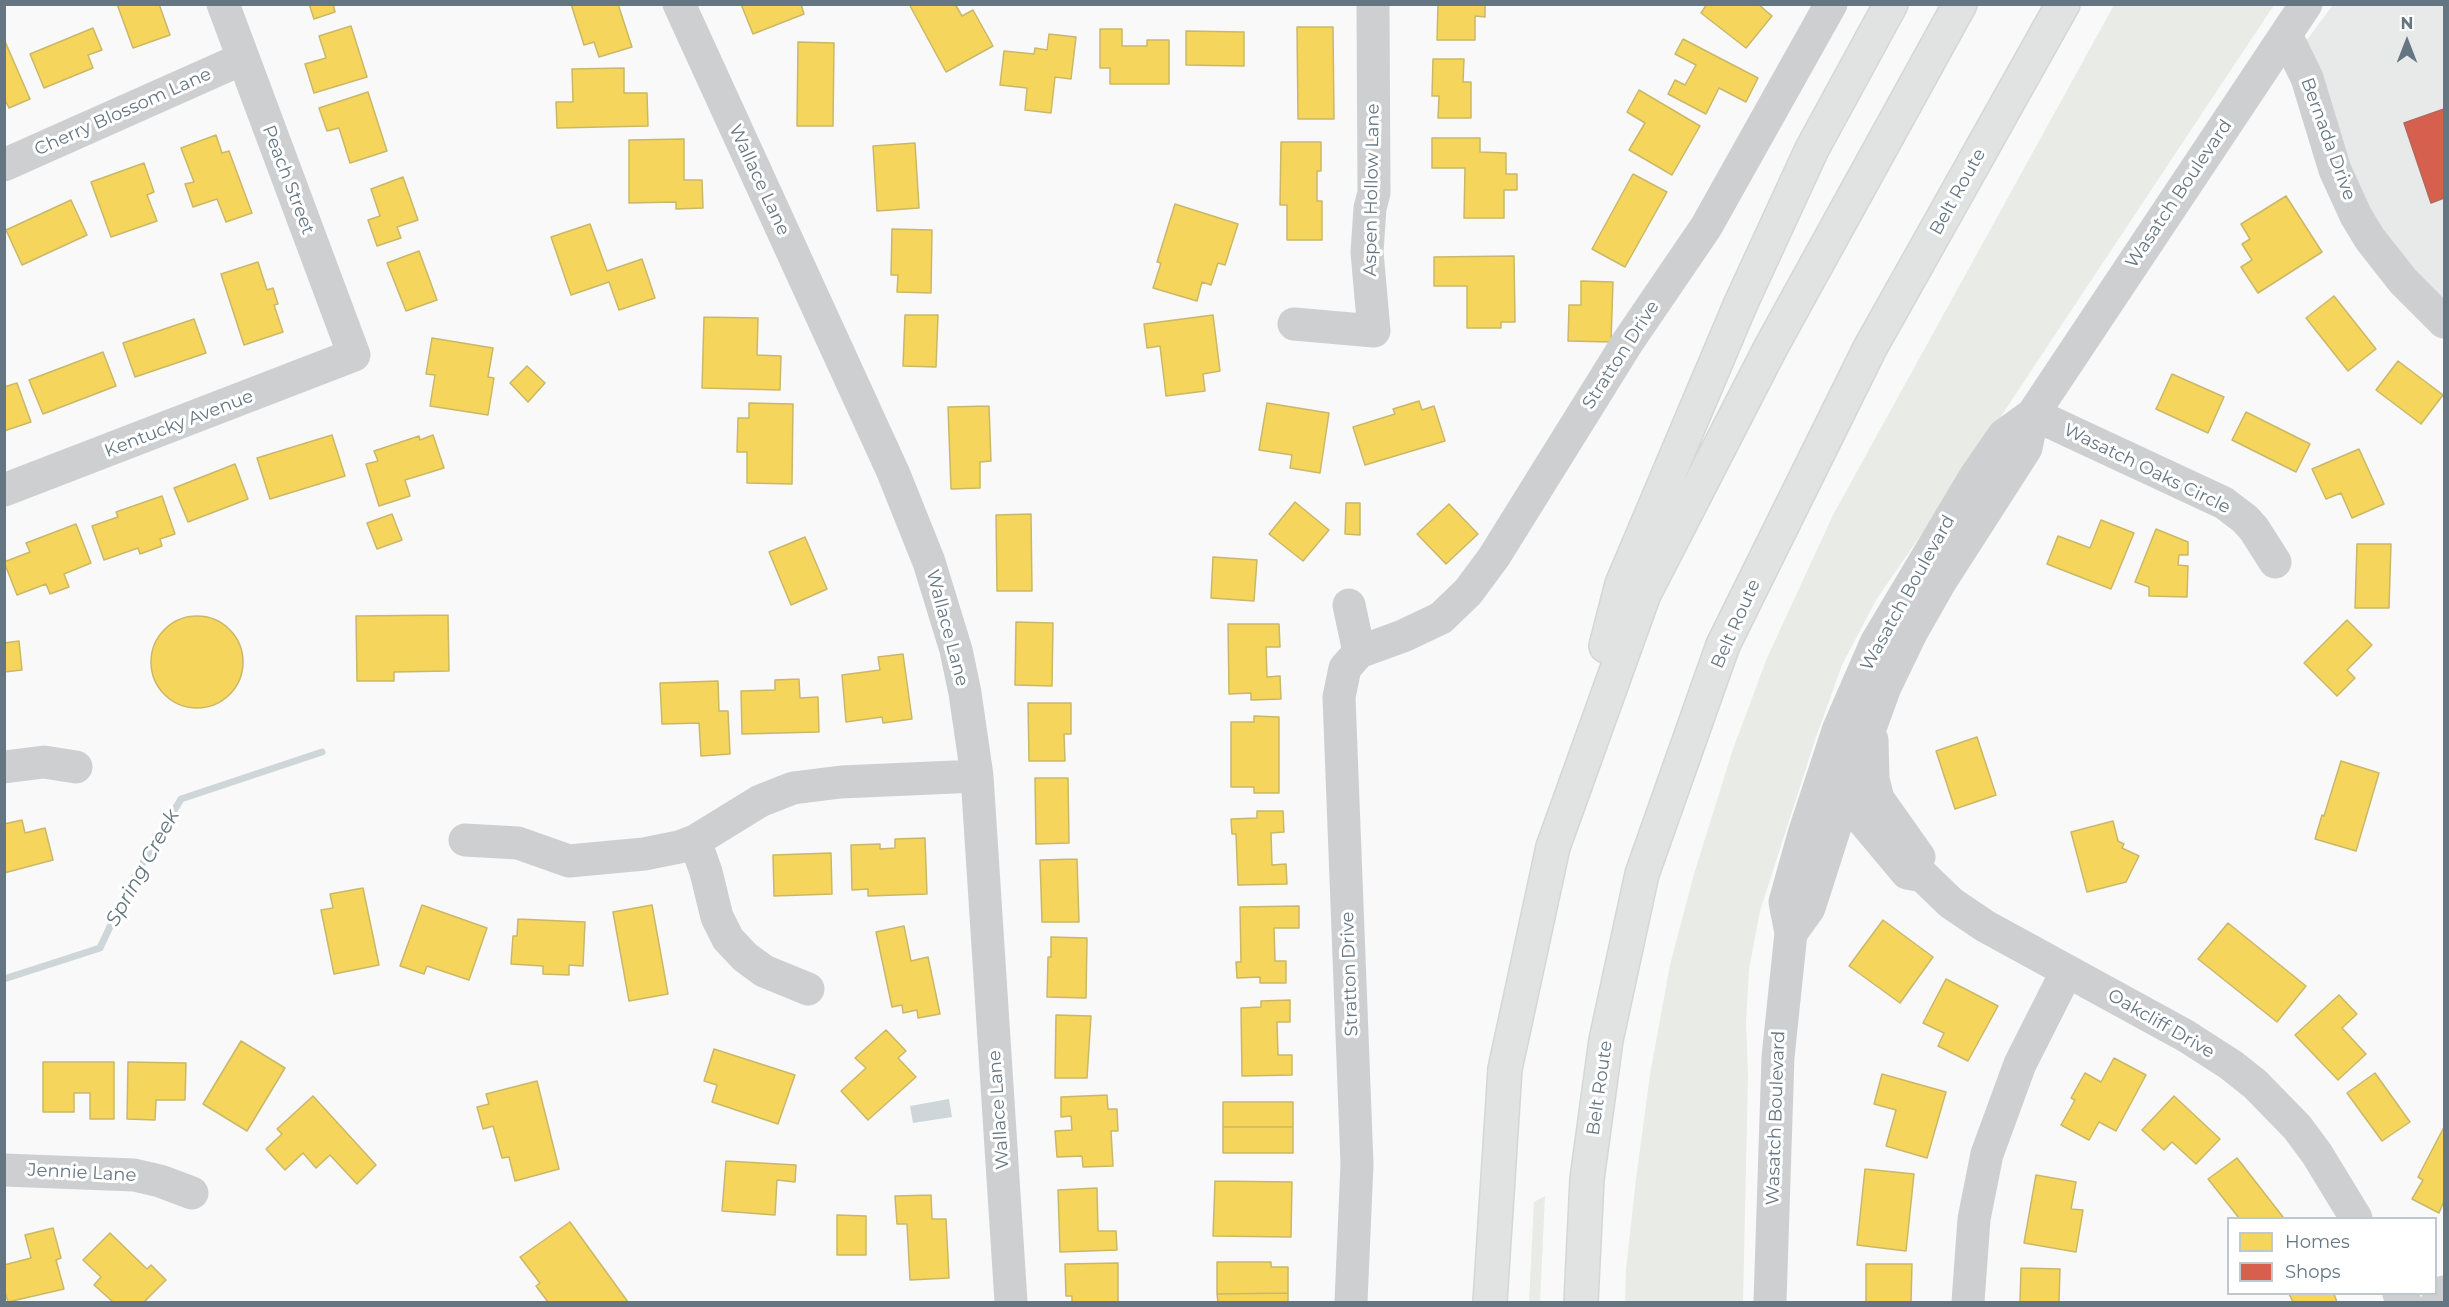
<!DOCTYPE html>
<html>
<head>
<meta charset="utf-8">
<style>
	body { margin:0 }
	#map { position:relative; width:2449px; height:1307px; overflow:hidden; background:#f9f9f9; font-family:Montserrat,sans-serif }
	canvas { display:block }
	.frame { position:absolute; inset:0; border:6px solid #657683; pointer-events:none }
	.legend { position:absolute; left:2227px; top:1217px; width:210px; height:78px; box-sizing:border-box; background:#fff; border:2px solid #c1c8cd; margin:0; padding:8px 10px; list-style:none; font-size:18px; color:#657683 }
	.legend li { display:flex; align-items:center; gap:12px; height:30px }
	.legend b { width:30px; border:2px solid #c1c8cd }
	.north { position:absolute; left:2377px; top:12px; width:60px; height:60px; -webkit-text-stroke:4px #fff; paint-order:stroke; rotate:0deg; font-size:16px; font-weight:700; line-height:24px; text-align:center; color:#657683 }
	.north::after { content:''; display:block; margin:auto; width:21px; height:27px; background:#657683; clip-path:polygon(50% 0,100% 100%,50% 72%,0 100%) }
</style>
</head>
<body>
<div id="map">
<canvas width="2449" height="1307"></canvas>
<div class="frame"></div>
<ul class="legend">
<li><b style="height:16px;background:#f6d55c"></b>Homes</li>
<li><b style="height:16px;background:#d6604d"></b>Shops</li>
</ul>
<div class="north">N</div>
</div>
<script>
const ctx = document.querySelector('canvas').getContext('2d');
ctx.lineJoin = 'round';
function fillPath(path, color) {
  ctx.fillStyle = color;
  ctx.fill(path, 'evenodd');
}
function toPath(rows) {
  const path = new Path2D();
  for (const r of rows) {
    if (r.length === 3) {
      path.moveTo(r[0] + r[2], r[1]);
      path.arc(r[0], r[1], r[2], 0, 2 * Math.PI);
      continue;
    }
    path.moveTo(r[0], r[1]);
    for (let i = 2; i < r.length; i += 2) path.lineTo(r[i], r[i + 1]);
  }
  return path;
}
function trace(path, color, width, dash) {
  ctx.strokeStyle = color;
  ctx.lineWidth = width;
  ctx.lineCap = dash ? 'butt' : 'round';
  ctx.setLineDash(dash || []);
  ctx.stroke(path);
}
function drawText(font, color, halo, rows, align = 'center') {
  ctx.font = font + ' Montserrat,sans-serif';
  ctx.lineWidth = 6;
  ctx.setLineDash([]);
  ctx.textBaseline = 'middle';
  ctx.strokeStyle = halo;
  ctx.fillStyle = color;
  for (const [text, x, y, turn = 0] of rows) {
    ctx.save();
    ctx.translate(x, y);
    ctx.rotate((+turn || 0) * Math.PI / 180);
    ctx.textAlign = isNaN(turn) ? turn : align;
    if (halo) ctx.strokeText(text, 0, 0);
    ctx.fillText(text, 0, 0);
    ctx.restore();
  }
}
const built = toPath([
	[2333,5,2444,5,2444,329,2285,69]
]);
const green = toPath([
	[2114,5,2274,5,1956,484,1876,600,1842,665,1816,737,1760,911,1749,969,1746,1023,1748,1075,1743,1302,1625,1302,1626,1270,1636,1179,1650,1075,1670,965,1694,874,1733,749,1767,658,1833,515],
	[1545,1196,1540,1302,1529,1302,1534,1202]
]);
const water = toPath([
	[949,1099,952,1117,913,1123,910,1106]
]);
const homes = toPath([
	[117,4,159,4,170,35,133,48,117,4],
	[309,4,333,4,335,12,314,19,309,4],
	[571,4,618,4,632,47,599,57,594,42,584,45,571,4],
	[741,4,801,4,804,14,753,34,741,4],
	[909,4,955,4,962,16,973,10,993,46,946,72,909,4],
	[1438,4,1485,4,1485,17,1475,16,1475,40,1437,40,1438,4],
	[1707,4,1758,4,1772,16,1746,48,1701,13,1707,4],
	[351,26,367,77,314,93,305,64,326,58,319,36,351,26],
	[1297,27,1333,27,1334,119,1298,119,1297,27],
	[93,28,102,50,88,55,93,68,44,88,30,54,93,28],
	[1100,29,1122,29,1122,46,1147,46,1147,40,1169,40,1169,84,1110,84,1110,68,1100,68,1100,29],
	[1186,31,1244,32,1244,66,1186,65,1186,31],
	[1049,34,1076,37,1071,79,1055,77,1051,113,1025,110,1027,88,1000,85,1004,51,1034,54,1035,48,1047,50,1049,34],
	[4,39,30,99,9,108,4,98,4,39],
	[1683,39,1758,78,1746,102,1719,88,1706,114,1668,94,1675,80,1685,85,1696,65,1675,54,1683,39],
	[798,42,834,43,833,126,797,126,798,42],
	[1433,59,1464,59,1463,82,1471,82,1471,118,1438,118,1439,96,1432,96,1433,59],
	[624,68,624,93,647,93,648,126,557,128,556,102,573,102,572,69,624,68],
	[1639,90,1700,126,1672,175,1629,150,1645,123,1627,112,1639,90],
	[368,92,387,151,350,163,339,128,327,131,319,108,368,92],
	[216,135,222,153,229,151,252,213,226,222,217,199,193,207,185,184,194,182,181,148,216,135],
	[1432,138,1480,138,1480,152,1506,153,1506,174,1517,174,1517,190,1504,190,1504,218,1464,218,1465,168,1432,168,1432,138],
	[684,139,684,180,702,180,703,208,676,209,676,202,629,203,629,140,684,139],
	[1281,142,1321,142,1321,171,1317,171,1317,201,1322,201,1322,240,1287,240,1287,205,1280,205,1281,142],
	[915,143,919,208,877,211,873,146,915,143],
	[144,163,154,192,147,195,157,221,111,237,91,182,144,163],
	[1633,174,1667,192,1625,267,1592,249,1633,174],
	[403,177,418,220,397,227,401,238,377,246,368,220,380,216,371,189,403,177],
	[2286,196,2322,252,2258,293,2241,267,2252,260,2242,244,2250,239,2241,224,2286,196],
	[71,200,87,235,22,265,6,230,71,200],
	[1175,204,1238,224,1225,265,1218,263,1211,285,1202,282,1197,301,1153,288,1161,263,1157,262,1175,204],
	[590,224,607,271,642,259,655,298,619,310,609,282,571,295,551,237,590,224],
	[892,229,932,230,931,293,897,292,898,275,891,275,892,229],
	[419,251,437,300,406,311,387,263,419,251],
	[1514,256,1515,322,1501,322,1501,328,1467,328,1467,286,1434,286,1434,257,1514,256],
	[258,262,267,290,273,288,278,304,274,305,283,332,244,345,221,274,258,262],
	[1581,281,1613,282,1611,342,1568,341,1569,305,1581,305,1581,281],
	[2334,296,2376,349,2348,371,2306,318,2334,296],
	[905,315,938,315,936,367,903,366,905,315],
	[1213,315,1220,371,1203,374,1205,391,1166,396,1160,346,1147,348,1144,324,1213,315],
	[704,317,758,318,757,355,781,356,780,390,702,388,704,317],
	[194,319,206,353,135,377,123,343,194,319],
	[432,338,493,348,488,377,494,378,488,415,430,406,435,375,426,374,432,338],
	[103,352,116,386,43,414,29,380,103,352],
	[2398,361,2443,395,2421,424,2376,390,2398,361],
	[527,366,545,383,528,402,510,383,527,366],
	[2172,374,2224,397,2208,433,2156,409,2172,374],
	[17,383,31,422,4,431,4,387,17,383],
	[1419,401,1422,410,1434,406,1445,441,1365,465,1353,427,1395,414,1393,409,1419,401],
	[749,403,793,404,792,484,747,483,747,452,737,452,738,418,749,418,749,403],
	[1267,403,1329,413,1320,473,1290,468,1292,455,1259,450,1267,403],
	[989,406,991,461,980,462,980,488,951,489,948,407,989,406],
	[2246,412,2310,444,2296,472,2232,440,2246,412],
	[332,435,345,476,270,499,257,458,332,435],
	[433,435,444,468,405,480,410,496,379,506,366,464,378,461,374,451,419,436,420,440,433,435],
	[2359,449,2384,504,2352,518,2341,493,2326,499,2312,469,2359,449],
	[235,464,248,499,188,522,174,488,235,464],
	[162,496,175,534,160,539,162,546,140,554,138,548,104,560,92,526,118,517,116,512,162,496],
	[1295,502,1329,530,1303,561,1269,534,1295,502],
	[1346,503,1360,503,1360,535,1345,534,1346,503],
	[1449,504,1478,534,1446,564,1417,534,1449,504],
	[392,514,402,540,377,549,367,523,392,514],
	[1031,514,1032,591,997,591,996,515,1031,514],
	[2101,520,2134,533,2111,589,2047,564,2058,536,2090,548,2101,520],
	[76,524,91,563,64,574,69,587,50,594,46,584,17,595,4,562,30,552,26,543,76,524],
	[2156,529,2188,542,2188,555,2179,555,2178,565,2188,566,2187,597,2149,596,2149,587,2135,582,2156,529],
	[805,537,827,589,791,605,769,552,805,537],
	[2357,544,2391,544,2389,608,2355,608,2357,544],
	[1213,557,1257,560,1254,601,1211,598,1213,557],
	[448,615,449,671,394,672,394,681,357,681,356,616,448,615],
	[197,662,46],
	[2347,620,2372,645,2347,670,2355,678,2337,696,2304,663,2347,620],
	[1016,622,1053,623,1052,686,1015,685,1016,622],
	[1228,624,1279,624,1280,647,1266,647,1267,677,1280,676,1281,699,1251,700,1251,693,1229,694,1228,624],
	[19,641,22,670,4,672,4,643,19,641],
	[903,654,912,719,883,723,882,717,846,722,842,675,880,670,878,657,903,654],
	[799,679,800,698,818,697,819,732,742,734,741,691,775,690,775,680,799,679],
	[718,681,719,711,728,711,730,754,701,756,699,723,662,724,660,683,718,681],
	[1028,703,1071,703,1071,734,1064,734,1065,761,1029,761,1028,703],
	[1254,716,1279,717,1279,793,1254,793,1254,787,1231,787,1231,722,1254,722,1254,716],
	[1977,737,1996,795,1955,809,1936,751,1977,737],
	[2341,761,2379,773,2356,851,2315,839,2322,815,2324,816,2341,761],
	[1035,778,1068,778,1069,843,1036,844,1035,778],
	[1257,811,1283,811,1284,832,1271,833,1272,865,1286,864,1287,884,1238,885,1236,834,1232,834,1231,819,1257,818,1257,811],
	[22,820,25,833,45,828,53,860,4,873,4,824,22,820],
	[2113,821,2118,841,2124,844,2122,848,2139,856,2126,882,2087,892,2071,832,2113,821],
	[925,838,927,894,868,896,868,889,852,890,851,845,880,844,880,849,895,848,895,839,925,838],
	[831,853,832,894,774,896,773,855,831,853],
	[1077,859,1079,922,1042,922,1040,860,1077,859],
	[363,888,379,965,334,974,321,910,333,908,330,894,363,888],
	[422,905,487,928,469,980,427,966,424,974,400,966,422,905],
	[652,905,668,994,629,1001,613,912,652,905],
	[1299,906,1299,928,1274,928,1275,961,1286,961,1286,983,1260,983,1260,977,1237,978,1236,962,1241,962,1240,907,1299,906],
	[518,919,585,922,583,966,569,965,569,975,543,974,543,966,511,964,513,936,517,936,518,919],
	[1883,920,1933,957,1900,1003,1849,966,1883,920],
	[2228,923,2306,986,2277,1022,2198,959,2228,923],
	[904,926,911,961,928,957,940,1014,918,1018,917,1010,903,1013,902,1005,892,1007,876,932,904,926],
	[1051,937,1087,938,1086,998,1047,997,1048,957,1051,957,1051,937],
	[1946,979,1998,1006,1968,1061,1938,1046,1944,1033,1923,1023,1946,979],
	[2339,995,2357,1014,2342,1028,2366,1054,2338,1080,2295,1035,2339,995],
	[1290,1000,1290,1022,1277,1022,1278,1055,1292,1055,1292,1075,1242,1076,1241,1008,1261,1007,1261,1001,1290,1000],
	[1056,1015,1091,1016,1087,1078,1055,1078,1056,1015],
	[886,1030,906,1051,898,1058,916,1077,868,1120,841,1091,866,1068,855,1058,886,1030],
	[241,1041,285,1068,247,1131,203,1104,241,1041],
	[714,1049,795,1075,778,1124,712,1102,717,1085,704,1081,714,1049],
	[2114,1058,2146,1075,2116,1131,2099,1122,2089,1140,2061,1125,2075,1100,2071,1098,2085,1073,2101,1082,2114,1058],
	[43,1062,114,1062,114,1119,90,1119,90,1093,74,1093,74,1112,43,1112,43,1062],
	[128,1062,186,1063,185,1100,156,1100,155,1120,127,1119,128,1062],
	[2375,1073,2410,1122,2382,1141,2347,1093,2375,1073],
	[1882,1074,1946,1092,1927,1158,1886,1146,1896,1110,1874,1104,1882,1074],
	[537,1081,559,1169,515,1181,509,1157,502,1158,493,1126,483,1129,477,1107,489,1104,486,1094,537,1081],
	[1107,1095,1108,1109,1117,1109,1118,1131,1111,1131,1113,1166,1083,1167,1082,1156,1057,1157,1055,1131,1072,1130,1071,1116,1061,1117,1061,1097,1107,1095],
	[313,1096,376,1165,357,1184,330,1155,316,1168,303,1153,285,1170,266,1149,282,1134,277,1129,313,1096],
	[2174,1096,2220,1139,2196,1164,2172,1142,2164,1150,2142,1130,2174,1096],
	[1223,1102,1293,1102,1293,1127,1223,1127,1223,1102],
	[1223,1127,1293,1127,1293,1153,1223,1153,1223,1127],
	[2444,1127,2444,1201,2439,1213,2412,1199,2423,1180,2418,1177,2444,1127],
	[2237,1158,2283,1217,2280,1218,2239,1218,2208,1179,2237,1158],
	[726,1161,796,1165,795,1182,777,1180,775,1215,722,1211,726,1161],
	[1865,1169,1914,1174,1906,1251,1857,1245,1865,1169],
	[2036,1175,2076,1182,2071,1209,2083,1210,2076,1252,2024,1243,2036,1175],
	[1215,1181,1292,1182,1291,1237,1213,1236,1215,1181],
	[1097,1188,1098,1231,1116,1231,1117,1250,1060,1252,1058,1190,1097,1188],
	[931,1195,932,1219,946,1219,949,1278,910,1280,907,1224,897,1224,895,1196,931,1195],
	[837,1215,866,1216,866,1255,837,1255,837,1215],
	[570,1222,628,1302,548,1302,536,1286,540,1283,520,1257,570,1222],
	[53,1228,61,1258,56,1260,64,1289,8,1302,4,1289,4,1265,31,1258,25,1235,53,1228],
	[110,1233,147,1269,151,1265,166,1280,144,1302,113,1302,94,1285,101,1277,83,1260,110,1233],
	[1217,1262,1271,1262,1271,1267,1288,1267,1288,1293,1217,1294,1217,1262],
	[1118,1263,1118,1302,1072,1302,1072,1296,1066,1296,1065,1264,1118,1263],
	[1866,1264,1912,1264,1911,1302,1866,1302,1866,1264],
	[2021,1268,2060,1269,2059,1302,2020,1302,2021,1268],
	[1288,1293,1288,1302,1218,1302,1217,1294,1288,1293],
	[2289,1294,2334,1294,2337,1302,2293,1302,2289,1294]
]);
const shops = toPath([
	[2444,109,2444,198,2431,203,2404,123,2444,109]
]);
const stream = toPath([
	[4,979,100,948,129,886,181,799,322,752]
]);
const minor = toPath([
	[679,4,893,472,929,562,956,650,965,693,977,776,1011,1302],
	[2286,35,2307,78,2335,170,2356,216,2370,239,2403,281,2444,322],
	[4,165,242,59],
	[1294,324,1374,331,1367,252,1370,208,1374,193,1373,4],
	[2033,414,2224,503,2245,519,2254,529,2275,562],
	[4,490,354,355,223,4],
	[1349,605,1359,652],
	[1872,740,1873,779,1878,799,1919,857],
	[4,767,44,762,76,767],
	[1824,774,1907,873,1923,876,1951,903,1985,926,2186,1036,2231,1065,2255,1084,2297,1127,2317,1154,2356,1218],
	[465,840,518,843,569,861,644,854,679,847,695,841,760,801,793,788,841,782,977,776],
	[695,841,706,872,717,917,728,939,745,957,764,971,808,989],
	[1791,933,1809,908,1844,799,1885,687,1911,633,1940,582,2026,448,2033,414],
	[4,1170,134,1175,160,1181,192,1193],
	[2399,1294,2405,1302],
	[1351,1302,1357,1164,1339,697,1345,668,1359,652,1403,636,1441,618,1468,592,1494,557,1627,343,1706,227,1831,4],
	[1770,1302,1778,1057,1791,933,1785,902,1804,834,1839,728,1876,643,1975,477,2004,435,2033,414,2306,4],
	[1968,1302,1974,1219,1987,1154,2020,1064,2067,971],
	[2437,1302,2444,1292]
]);
const highway = toPath([
	[1606,646,1622,584,1741,303,1812,149,1891,4],
	[1490,1302,1505,1069,1553,847,1644,594,1771,347,1960,4],
	[1581,1302,1587,1179,1606,1040,1642,874,1723,645,1870,348,2063,4]
]);
const streetNames = [
	["Cherry Blossom Lane",123,112,-24],
	["Bernada Drive",2328,139,70],
	["Peach Street",288,180,69],
	["Wallace Lane",759,180,65],
	["Aspen Hollow Lane",1372,190,-89],
	["Belt Route",1958,192,-61],
	["Wasatch Boulevard",2179,194,-56],
	["Stratton Drive",1621,355,-57],
	["Kentucky Avenue",179,424,-21],
	["Wasatch Oaks Circle",2147,469,26],
	["Wasatch Boulevard",1908,593,-61],
	["Belt Route",1736,624,-66],
	["Wallace Lane",947,628,75],
	["Stratton Drive",1350,974,-92],
	["Oakcliff Drive",2161,1024,30],
	["Belt Route",1600,1088,-82],
	["Wallace Lane",999,1110,-94],
	["Wasatch Boulevard",1776,1118,-88],
	["Jennie Lane",82,1173,3]
];
const waterNames = [
	["Spring Creek",143,868,-61]
];
fillPath(built, '#e8e9e9');
fillPath(green, '#e8ebe6');
fillPath(water, '#ced6d9');
fillPath(homes, '#f6d55c');
trace(homes, '#cab868', 1.5);
fillPath(shops, '#d6604d');
trace(shops, '#b4675d', 1.5);
trace(stream, '#ced6d9', 7);
trace(highway, '#d5d6d6', 36);
trace(minor, '#cecfd0', 33);
trace(highway, '#e1e2e2', 33);
drawText('18px', '#657683', '#fff', streetNames);
drawText('italic 20px', '#60757c', '#fff', waterNames);
</script>
</body>
</html>
